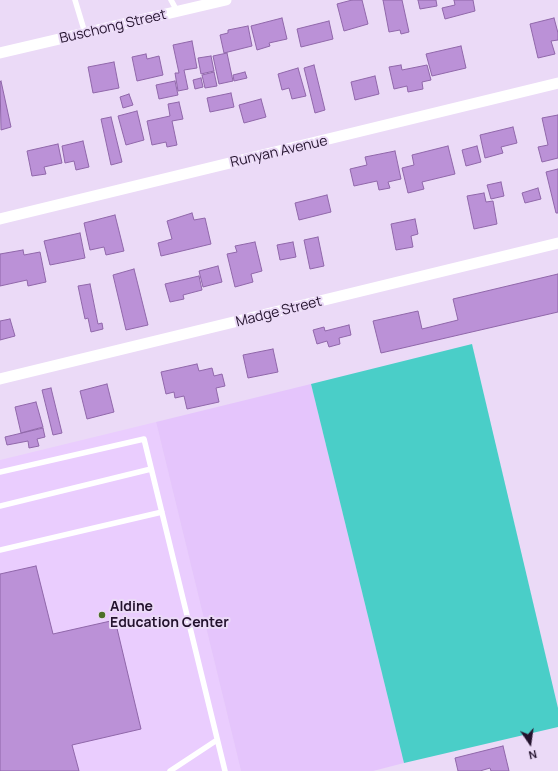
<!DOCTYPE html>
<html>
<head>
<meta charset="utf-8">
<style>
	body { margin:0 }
	#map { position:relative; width:558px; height:771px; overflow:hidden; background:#ebdaf7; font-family:Manrope,sans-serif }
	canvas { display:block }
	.north { position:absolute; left:510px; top:723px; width:40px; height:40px; -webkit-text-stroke:3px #ebdaf7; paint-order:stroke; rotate:167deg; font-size:11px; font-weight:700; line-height:16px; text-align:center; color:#23122d }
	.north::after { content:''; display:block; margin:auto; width:14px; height:18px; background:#23122d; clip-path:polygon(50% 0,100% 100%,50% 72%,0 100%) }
</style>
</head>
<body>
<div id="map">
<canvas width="558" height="771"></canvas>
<div class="north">N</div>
</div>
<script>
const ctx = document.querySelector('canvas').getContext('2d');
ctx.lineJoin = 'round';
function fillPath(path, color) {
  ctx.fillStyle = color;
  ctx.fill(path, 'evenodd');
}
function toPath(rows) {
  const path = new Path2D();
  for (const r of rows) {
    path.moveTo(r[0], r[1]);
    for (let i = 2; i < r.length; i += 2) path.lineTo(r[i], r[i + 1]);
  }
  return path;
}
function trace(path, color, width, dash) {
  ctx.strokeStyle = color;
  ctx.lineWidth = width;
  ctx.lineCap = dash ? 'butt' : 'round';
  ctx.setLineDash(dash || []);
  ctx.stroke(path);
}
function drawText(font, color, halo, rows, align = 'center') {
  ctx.font = font + ' Manrope,sans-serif';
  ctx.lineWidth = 4;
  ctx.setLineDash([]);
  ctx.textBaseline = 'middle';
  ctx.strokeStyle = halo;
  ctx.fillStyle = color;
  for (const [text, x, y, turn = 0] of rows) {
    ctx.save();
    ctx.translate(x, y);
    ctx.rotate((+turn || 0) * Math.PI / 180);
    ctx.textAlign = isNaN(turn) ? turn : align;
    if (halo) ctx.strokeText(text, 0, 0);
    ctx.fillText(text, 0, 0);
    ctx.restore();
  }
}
const built = toPath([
	[156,422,241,771,0,771,0,460]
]);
const green = toPath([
	[311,384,404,763,373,771,241,771,156,422]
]);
const water = toPath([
	[472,344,558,708,558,727,404,763,311,384]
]);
const building = toPath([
	[352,0,362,0,368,24,344,31,337,4,352,0],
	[383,0,402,0,409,32,401,34,400,30,389,32,383,0],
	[418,0,436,0,437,6,420,9,418,0],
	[454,0,473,0,475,11,445,19,442,8,455,5,454,0],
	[282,18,287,39,269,43,270,46,257,50,251,26,282,18],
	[554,18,558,33,558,40,551,41,555,54,538,58,530,24,554,18],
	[329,21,333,39,301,47,297,29,329,21],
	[248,26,252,46,224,53,220,35,228,33,228,30,248,26],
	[192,41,197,68,184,70,188,89,178,91,175,73,179,73,173,45,192,41],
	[461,46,466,68,432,76,426,54,461,46],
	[227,53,233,81,219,84,213,56,227,53],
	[146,54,147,59,159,56,163,75,137,81,132,57,146,54],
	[211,56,214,71,201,74,198,58,211,56],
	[114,62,119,88,93,93,88,67,114,62],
	[314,65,325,110,315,113,304,68,314,65],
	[401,65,402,70,427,65,431,80,422,82,423,89,408,92,407,86,394,89,389,67,401,65],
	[298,68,306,96,292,99,289,88,282,90,278,74,298,68],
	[214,72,217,86,205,88,202,75,214,72],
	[245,72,247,78,234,81,233,75,245,72],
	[375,76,379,94,355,100,351,82,375,76],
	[201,78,203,87,195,89,193,80,201,78],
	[1,81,11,127,1,130,0,82,1,81],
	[175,81,178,95,159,99,156,85,175,81],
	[231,93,234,107,210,112,207,98,231,93],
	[129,94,133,105,123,108,120,97,129,94],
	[261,99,266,117,244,123,239,105,261,99],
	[179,102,183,119,172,121,177,145,167,147,166,142,152,145,147,121,170,116,168,104,179,102],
	[137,111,144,140,126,145,118,116,137,111],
	[558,115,558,158,542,162,538,147,548,145,542,118,558,115],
	[111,117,122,162,111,165,101,119,111,117],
	[513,127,517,143,501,147,503,153,485,158,480,135,513,127],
	[83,141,89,167,76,170,74,161,65,163,62,146,83,141],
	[58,144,62,163,44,167,46,174,32,176,27,151,58,144],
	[448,146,455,174,422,182,424,189,408,193,402,168,414,165,412,155,448,146],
	[477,146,481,162,466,166,462,150,477,146],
	[395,151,401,179,388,182,390,188,379,190,377,181,354,186,350,169,367,165,365,157,395,151],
	[558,169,558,213,556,213,546,172,558,169],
	[501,182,504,196,491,199,487,185,501,182],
	[538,188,541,199,525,203,522,193,538,188],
	[484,193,486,202,493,201,497,224,474,229,467,196,484,193],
	[327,195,331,212,299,220,295,203,327,195],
	[192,213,194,220,205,218,211,244,161,256,158,243,172,239,167,221,192,213],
	[115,215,124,251,106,255,104,247,90,250,84,223,115,215],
	[415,219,418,234,411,236,413,247,396,250,391,224,415,219],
	[80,233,85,258,50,265,44,241,80,233],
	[318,237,324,266,310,269,304,240,318,237],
	[255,242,262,271,251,274,253,282,235,287,227,254,237,252,235,246,255,242],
	[293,242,296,257,280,260,277,245,293,242],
	[23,250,24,255,40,252,46,282,28,286,27,280,0,286,0,254,23,250],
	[218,266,222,282,203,287,199,271,218,266],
	[134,269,148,325,126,330,113,275,134,269],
	[558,274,558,312,381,353,373,321,418,311,422,329,458,320,453,299,558,274],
	[199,276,202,290,183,295,184,299,170,302,165,284,199,276],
	[90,284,98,324,102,323,103,329,91,332,88,318,85,319,78,286,90,284],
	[10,319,15,336,0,340,0,321,10,319],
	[349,325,351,335,339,338,340,344,329,347,327,341,317,344,313,330,324,327,325,331,349,325],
	[273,349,278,372,248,378,243,355,273,349],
	[197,364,199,371,212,368,214,376,222,374,225,386,216,388,219,402,187,409,184,396,175,398,174,392,166,394,161,372,197,364],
	[107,384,114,412,87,419,80,391,107,384],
	[51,388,62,433,53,435,42,390,51,388],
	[36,402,43,427,21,433,15,407,36,402],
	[43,428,45,437,37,439,39,446,29,448,28,441,7,445,5,437,43,428],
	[36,566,53,634,115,620,141,729,72,745,79,771,0,771,0,574,36,566],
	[503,746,509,771,491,771,490,768,480,771,458,771,455,758,503,746]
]);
const lane = toPath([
	[75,0,85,33],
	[171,0,177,11],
	[0,472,144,439,225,771],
	[0,506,151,469],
	[0,550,162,512],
	[170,771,217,740]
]);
const street = toPath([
	[0,53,226,0],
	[0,219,558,83],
	[0,379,558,243]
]);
const markers = [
	[102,615,4,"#4d7028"]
];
const streetNames = [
	["Buschong Street",113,27,-13],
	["Runyan Avenue",279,152,-13],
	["Madge Street",279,312,-14]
];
const poiNames = [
	["Aldine",110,607],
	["Education Center",110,623]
];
fillPath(built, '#eacdfe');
fillPath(green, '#e5c5fc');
fillPath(water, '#4acec8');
fillPath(building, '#bb91d7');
trace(building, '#9067aa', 1);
trace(lane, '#fff', 5.5);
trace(street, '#fff', 11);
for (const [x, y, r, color] of markers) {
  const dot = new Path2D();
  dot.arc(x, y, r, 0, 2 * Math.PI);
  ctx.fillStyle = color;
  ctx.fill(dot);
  trace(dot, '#ebdaf7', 1.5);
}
drawText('14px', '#23122d', '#ebdaf7', streetNames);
drawText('bold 14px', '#23122d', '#ebdaf7', poiNames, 'left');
</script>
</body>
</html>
